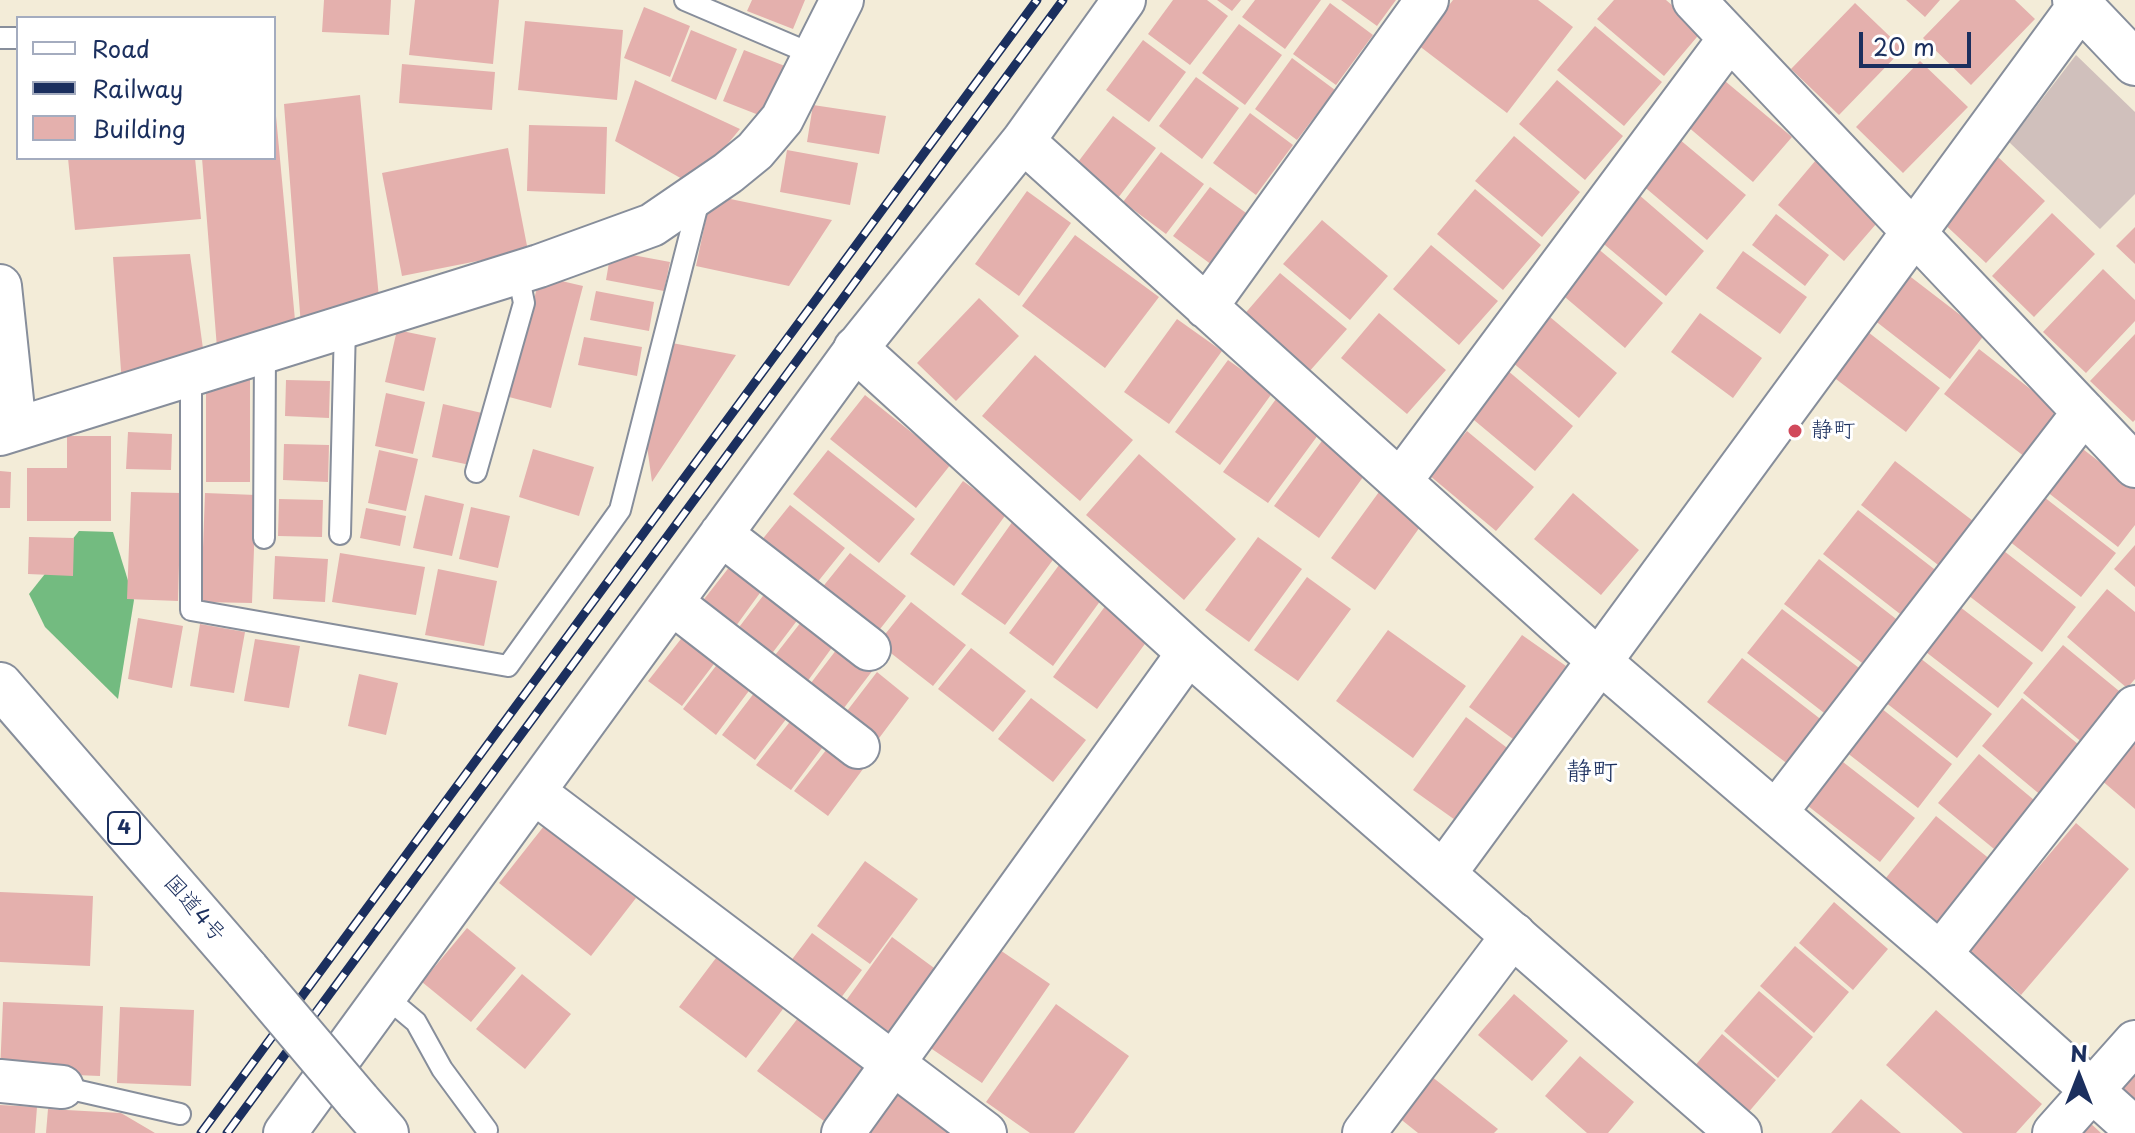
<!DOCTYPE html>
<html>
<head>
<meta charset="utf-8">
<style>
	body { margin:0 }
	#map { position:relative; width:2135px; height:1133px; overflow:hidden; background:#f3ecd8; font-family:"Playpen Sans",sans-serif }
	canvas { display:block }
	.legend { position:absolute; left:16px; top:16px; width:260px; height:144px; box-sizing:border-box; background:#fff; border:2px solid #a4acbf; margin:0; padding:10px 14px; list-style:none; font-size:24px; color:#1b2f5e }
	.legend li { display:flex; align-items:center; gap:16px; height:40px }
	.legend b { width:40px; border:2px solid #a4acbf }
	.north { position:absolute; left:2039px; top:1037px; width:80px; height:80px; -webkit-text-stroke:6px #fff; paint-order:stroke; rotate:0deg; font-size:22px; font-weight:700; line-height:32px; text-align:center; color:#1b2f5e }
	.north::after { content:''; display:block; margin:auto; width:28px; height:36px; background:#1b2f5e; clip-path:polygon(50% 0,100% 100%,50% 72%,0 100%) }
	.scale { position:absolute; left:1859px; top:32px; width:112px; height:36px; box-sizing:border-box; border:4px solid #1b2f5e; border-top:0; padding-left:10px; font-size:24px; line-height:28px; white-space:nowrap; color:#1b2f5e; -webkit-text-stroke:6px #fff; paint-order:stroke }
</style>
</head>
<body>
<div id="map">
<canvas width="2135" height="1133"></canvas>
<ul class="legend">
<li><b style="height:10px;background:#fff"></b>Road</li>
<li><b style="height:10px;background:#1b2f5e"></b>Railway</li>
<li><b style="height:22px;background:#e4b0ad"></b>Building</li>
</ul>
<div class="north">N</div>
<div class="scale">20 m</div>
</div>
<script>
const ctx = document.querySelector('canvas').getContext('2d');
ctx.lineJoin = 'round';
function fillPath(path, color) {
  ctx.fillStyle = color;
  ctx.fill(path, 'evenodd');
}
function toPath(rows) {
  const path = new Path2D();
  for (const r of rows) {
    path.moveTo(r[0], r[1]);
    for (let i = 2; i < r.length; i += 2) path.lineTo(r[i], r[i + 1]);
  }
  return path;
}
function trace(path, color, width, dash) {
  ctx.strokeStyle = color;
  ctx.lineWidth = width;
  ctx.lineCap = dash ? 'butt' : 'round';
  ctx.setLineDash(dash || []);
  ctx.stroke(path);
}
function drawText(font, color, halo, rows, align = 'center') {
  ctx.font = font + ' "Playpen Sans","Klee One",sans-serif';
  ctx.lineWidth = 6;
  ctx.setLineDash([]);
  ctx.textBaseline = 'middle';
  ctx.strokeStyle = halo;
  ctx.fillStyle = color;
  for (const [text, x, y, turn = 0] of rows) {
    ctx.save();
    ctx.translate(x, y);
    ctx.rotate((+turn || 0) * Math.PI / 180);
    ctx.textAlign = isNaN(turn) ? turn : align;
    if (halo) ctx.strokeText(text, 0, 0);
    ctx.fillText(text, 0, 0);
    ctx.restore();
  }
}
const industrial = toPath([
	[2076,55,2135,112,2135,194,2100,229,2009,142]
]);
const forest = toPath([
	[79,531,113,532,134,600,118,699,45,627,29,594]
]);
const building = toPath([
	[324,0,391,0,389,35,322,32],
	[415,0,499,0,493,64,409,55],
	[752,0,805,0,793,29,747,11],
	[1173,0,1207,0,1228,16,1190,65,1148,34],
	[1217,0,1241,0,1232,11],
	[1255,0,1321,0,1285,49,1242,17],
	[1341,0,1396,0,1377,26],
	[1453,0,1538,0,1573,27,1507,113,1418,45],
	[1614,0,1666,0,1702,31,1664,76,1597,19],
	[1906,0,1940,0,1925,17],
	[1960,0,2015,0,2035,19,1971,85,1923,38],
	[1330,3,1373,35,1336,85,1293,54],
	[1855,3,1903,49,1839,115,1791,69],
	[644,7,690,26,670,77,624,58],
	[525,21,623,30,617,100,518,90],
	[1239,24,1282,55,1245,105,1202,73],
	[1595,26,1662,82,1624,126,1557,70],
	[691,30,737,49,716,100,671,81],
	[1143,40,1186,72,1149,122,1106,90],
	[744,50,790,68,769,119,723,101],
	[1292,58,1335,90,1297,140,1255,109],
	[1920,61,1968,107,1903,173,1856,127],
	[402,64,495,72,492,110,399,103],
	[1196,77,1239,108,1202,159,1159,126],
	[635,80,740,129,706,170,684,180,615,141],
	[1557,80,1623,136,1585,180,1519,124],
	[1725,81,1792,137,1753,182,1687,126],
	[360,95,379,298,301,326,284,104],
	[813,105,886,116,879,154,807,142],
	[1250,113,1293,145,1256,195,1213,163],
	[274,116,276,116,295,320,217,348,202,158,274,158],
	[1113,116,1156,148,1118,198,1075,166],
	[529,125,607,127,605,194,527,191],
	[1514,136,1580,192,1542,237,1475,181],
	[1679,139,1746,195,1707,240,1641,184],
	[508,148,528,251,402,276,382,173],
	[787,150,858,163,850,205,780,192],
	[1161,152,1204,184,1166,234,1123,202],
	[1998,157,2045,201,1986,263,1939,219],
	[68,158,195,158,201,219,75,230],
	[1816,160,1883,216,1844,261,1778,205],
	[1210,187,1253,218,1216,268,1173,236],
	[1475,189,1541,245,1503,290,1437,234],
	[1027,191,1071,223,1019,296,975,264],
	[1638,194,1704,251,1666,296,1599,240],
	[711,195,832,220,789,286,696,266],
	[2052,213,2095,254,2034,317,1992,276],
	[1776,214,1829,255,1805,286,1752,245],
	[1322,220,1388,276,1350,320,1283,264],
	[2135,227,2135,264,2116,246],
	[1075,235,1159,297,1105,368,1022,306],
	[1431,245,1498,301,1459,345,1393,289],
	[1596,247,1663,303,1625,348,1559,292],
	[611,251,670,262,664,291,606,280],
	[1743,251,1807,297,1780,334,1716,288],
	[190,254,204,356,122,385,113,257],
	[2103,269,2135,300,2135,321,2086,373,2043,332],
	[1903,271,1985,334,1950,379,1869,316],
	[1280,273,1347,329,1308,373,1242,317],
	[540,276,583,286,551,408,509,397],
	[596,291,654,302,649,331,590,320],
	[979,298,1019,336,956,401,917,363],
	[1379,313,1446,370,1407,414,1341,358],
	[1700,313,1762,358,1733,398,1671,352],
	[1550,317,1617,373,1579,418,1512,362],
	[1177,319,1222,351,1169,424,1124,392],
	[1859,325,1940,388,1906,432,1824,370],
	[397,330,436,338,424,391,385,382],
	[2135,334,2135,420,2133,422,2090,381],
	[584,337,642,347,637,376,578,365],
	[672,343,736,355,652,482,647,446],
	[1979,349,2060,412,2025,457,1944,394],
	[1035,355,1133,440,1080,501,982,416],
	[1228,360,1273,392,1220,465,1175,432],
	[1507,370,1573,426,1535,471,1468,415],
	[206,379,250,379,250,482,206,482],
	[286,380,330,381,329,418,285,416],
	[386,393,425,402,413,454,375,446],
	[865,395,951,464,916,508,830,439],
	[1276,399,1321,431,1268,503,1223,472],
	[443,404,482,413,470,465,432,457],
	[1467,431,1534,487,1496,531,1429,475],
	[128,432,172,434,171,470,126,469],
	[1327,434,1371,466,1319,538,1274,506],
	[67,436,111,436,111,521,27,521,27,468,67,468],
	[2071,440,2135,489,2135,525,2118,547,2037,484],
	[284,444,329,445,328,482,283,480],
	[533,449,594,467,579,516,519,497],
	[379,450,418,459,406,511,368,503],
	[828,450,915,519,879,563,793,494],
	[1139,454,1236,539,1184,600,1086,515],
	[1895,461,1977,524,1942,568,1861,505],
	[0,471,11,472,10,508,0,508],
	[963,481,1007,513,954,586,910,554],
	[1384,485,1427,517,1375,590,1331,558],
	[2035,490,2116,553,2081,597,2000,534],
	[131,492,181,493,178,601,127,599],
	[205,493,256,495,252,603,201,602],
	[1573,493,1639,550,1601,595,1534,539],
	[425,495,464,504,452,556,413,548],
	[279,499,323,500,322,537,278,536],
	[790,505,845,548,812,589,757,546],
	[471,507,510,516,498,568,459,559],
	[366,508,406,516,400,546,360,538],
	[1858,510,1938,572,1904,617,1823,554],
	[1013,521,1058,553,1005,625,961,594],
	[29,537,74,538,73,576,28,574],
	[1258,537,1302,569,1249,642,1205,610],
	[1995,544,2076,607,2042,652,1960,589],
	[2135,545,2135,587,2114,569],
	[340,553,425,567,416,615,332,602],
	[850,553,906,596,873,638,817,594],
	[275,556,328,559,325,602,273,599],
	[1819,559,1900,622,1866,666,1784,604],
	[734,561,765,586,728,637,694,612],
	[1062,561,1106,593,1053,666,1009,633],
	[438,569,497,581,484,646,425,635],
	[1307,577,1351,609,1298,681,1254,650],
	[769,588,802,614,764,664,730,639],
	[2107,589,2135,612,2135,679,2127,688,2067,637],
	[1951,600,2033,663,1998,708,1917,645],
	[911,602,966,645,933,686,878,643],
	[1106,605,1150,637,1097,709,1053,677],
	[1782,609,1863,671,1828,716,1747,653],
	[805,617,836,642,799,693,765,668],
	[138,618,183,626,172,688,128,679],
	[200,624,245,632,234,693,190,686],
	[688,630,720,656,682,706,648,681],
	[1388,630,1466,686,1413,758,1336,701],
	[1522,635,1566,666,1513,739,1469,707],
	[255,639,300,646,289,708,244,701],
	[840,645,873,670,834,721,801,696],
	[2063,645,2124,695,2084,744,2023,693],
	[971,648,1026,691,993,732,938,689],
	[1911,651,1992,714,1957,758,1876,695],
	[722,658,754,684,716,735,683,709],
	[1742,658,1823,721,1789,765,1707,702],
	[877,672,909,698,871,749,837,724],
	[359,674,398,683,386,735,348,726],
	[761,684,793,710,755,760,722,735],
	[1031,698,1086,740,1053,782,998,739],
	[2022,698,2084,749,2043,797,1982,746],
	[1872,701,1952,764,1918,808,1837,745],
	[796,714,828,740,791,790,756,765],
	[1466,717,1510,750,1458,822,1413,790],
	[2135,738,2135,809,2100,779],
	[834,740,866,765,828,816,794,791],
	[1979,754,2040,805,1999,853,1938,803],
	[1834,755,1915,818,1880,862,1799,799],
	[1936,816,1996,864,1941,931,1881,884],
	[2076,823,2129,869,2021,995,1968,950],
	[544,826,636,898,591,956,499,883],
	[865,861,918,899,870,964,817,926],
	[0,892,93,896,90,966,0,962],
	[1834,902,1888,949,1853,990,1799,943],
	[467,928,516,968,471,1022,422,982],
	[812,933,862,970,837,1003,787,966],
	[892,937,945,976,897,1041,845,1002],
	[1795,946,1849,992,1814,1033,1760,986],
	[997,948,1050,984,982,1083,929,1047],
	[719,954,786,1005,746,1058,679,1007],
	[522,974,571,1014,525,1069,476,1029],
	[1759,991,1813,1037,1778,1078,1724,1031],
	[1514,994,1568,1041,1532,1081,1478,1035],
	[3,1002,103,1006,100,1076,0,1072],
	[1056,1004,1129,1056,1074,1133,1030,1133,986,1102],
	[120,1007,194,1010,191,1086,117,1083],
	[1936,1010,2042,1104,2016,1133,1963,1133,1886,1065],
	[798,1018,865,1068,824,1121,757,1071],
	[1722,1034,1776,1080,1741,1121,1687,1075],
	[1580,1056,1634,1102,1608,1133,1587,1133,1545,1096],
	[2135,1062,2135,1117,2108,1091],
	[1431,1076,1498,1129,1494,1133,1418,1133,1398,1117],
	[898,1091,954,1133,866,1133],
	[1861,1099,1901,1133,1831,1133],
	[0,1105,37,1107,35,1133,0,1133],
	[48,1109,121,1113,155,1133,46,1133],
	[2088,1121,2101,1133,2077,1133]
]);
const lane = toPath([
	[685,0,814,55],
	[0,38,18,38],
	[191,373,191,610,508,666,620,510,700,196],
	[476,472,524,303,518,273],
	[340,534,345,325],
	[264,538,265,350],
	[385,996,416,1022,442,1069,487,1130],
	[62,1087,180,1114]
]);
const street = toPath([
	[1694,0,2135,466],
	[1023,141,1598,660,1940,954,2135,1129],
	[0,286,15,429],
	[1206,307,1427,0],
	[0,434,539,266,652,225,728,173,755,151,782,119,842,0],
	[1401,480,1730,38],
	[721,534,869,649],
	[672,603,858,747],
	[534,792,985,1133],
	[1776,812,2084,412],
	[1940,954,2135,707],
	[0,1081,62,1087],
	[285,1133,856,349,1023,141,1124,0],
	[843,1133,1189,652],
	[1364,1133,1514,934],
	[2054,1133,2135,1042]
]);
const secondary = toPath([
	[2075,0,2135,63],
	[856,349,1189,652,1739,1133],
	[1443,874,2080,6]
]);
const highway = toPath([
	[0,685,247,970],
	[358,1101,386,1133]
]);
const rail = toPath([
	[201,1133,1037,0],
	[227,1133,1063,0]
]);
const highwayBridge = toPath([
	[247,970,358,1101]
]);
const markers = [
	[1795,431,8,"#d1495b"]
];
const shields = [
	[124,828,32]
];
const shieldNames = [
	["4",124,828]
];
const poiNames = [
	["静町",1811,431]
];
const streetNames = [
	["国道4号",194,909,49]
];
const quarterNames = [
	["静町",1592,773]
];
fillPath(industrial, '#d0c0bc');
fillPath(forest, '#73bb80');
fillPath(building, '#e4b0ad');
trace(lane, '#878e9b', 24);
trace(street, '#878e9b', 46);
trace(secondary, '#878e9b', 48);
trace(highway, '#878e9b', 48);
trace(lane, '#fff', 20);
trace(street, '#fff', 42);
trace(secondary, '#fff', 44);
trace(highway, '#fff', 44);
trace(rail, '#1b2f5e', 9);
trace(rail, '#fff', 6, [18]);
trace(highwayBridge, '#878e9b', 48, []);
trace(highwayBridge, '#fff', 44);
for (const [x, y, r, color] of markers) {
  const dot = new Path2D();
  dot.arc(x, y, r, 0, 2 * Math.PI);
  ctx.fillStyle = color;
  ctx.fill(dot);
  trace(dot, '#fff', 3);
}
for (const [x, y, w] of shields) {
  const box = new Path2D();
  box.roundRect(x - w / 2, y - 16, w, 32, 6);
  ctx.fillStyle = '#fff';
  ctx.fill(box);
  trace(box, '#1b2f5e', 2);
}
drawText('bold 20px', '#1b2f5e', null, shieldNames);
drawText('22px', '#1b2f5e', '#fff', poiNames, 'left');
drawText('22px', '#1b2f5e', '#fff', streetNames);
drawText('26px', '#1b2f5e', '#fff', quarterNames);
</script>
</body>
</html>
